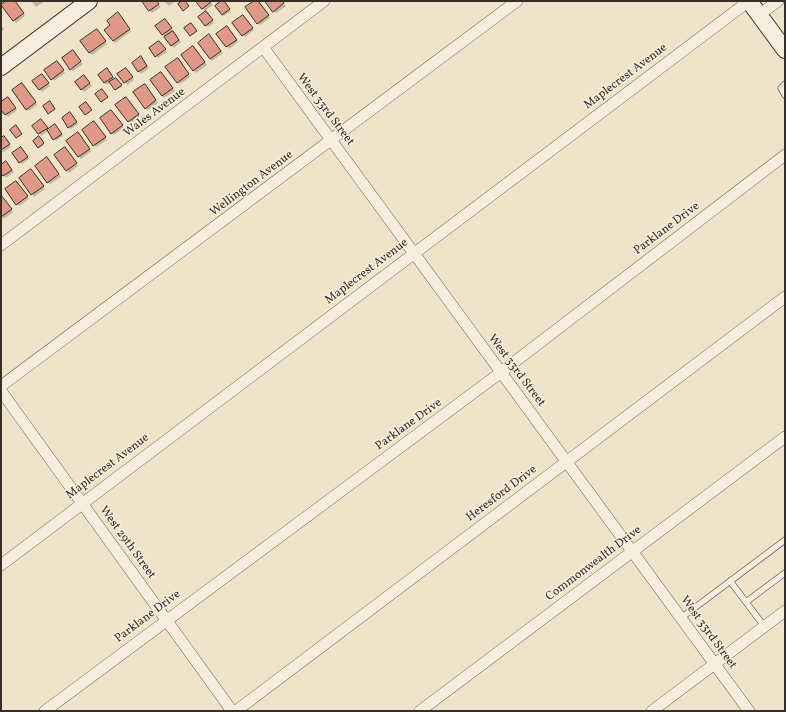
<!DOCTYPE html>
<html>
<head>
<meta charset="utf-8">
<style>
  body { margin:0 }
  #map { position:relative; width:786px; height:712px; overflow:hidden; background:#efe4ca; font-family:Vollkorn,serif }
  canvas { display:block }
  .frame { position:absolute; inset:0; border:2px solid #392e26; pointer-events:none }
</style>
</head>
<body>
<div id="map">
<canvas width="786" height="712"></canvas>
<div class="frame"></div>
</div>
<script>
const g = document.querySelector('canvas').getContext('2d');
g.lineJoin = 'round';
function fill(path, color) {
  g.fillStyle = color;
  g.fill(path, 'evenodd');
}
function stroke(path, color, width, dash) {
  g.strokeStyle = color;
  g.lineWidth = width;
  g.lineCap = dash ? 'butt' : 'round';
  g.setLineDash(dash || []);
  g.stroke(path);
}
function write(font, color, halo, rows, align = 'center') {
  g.font = font + ' Vollkorn,serif';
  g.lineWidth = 3;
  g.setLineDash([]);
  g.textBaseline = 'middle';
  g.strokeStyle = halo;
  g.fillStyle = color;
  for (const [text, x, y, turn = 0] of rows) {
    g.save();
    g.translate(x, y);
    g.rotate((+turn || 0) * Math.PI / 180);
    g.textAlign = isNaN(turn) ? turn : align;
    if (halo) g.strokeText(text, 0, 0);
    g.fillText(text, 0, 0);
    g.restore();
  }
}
const shadow = new Path2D(`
  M8,1H14L25,16L16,23L3,5Z
  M31,1H45L36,7Z
  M143,1H156L161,7L152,13Z
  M164,1H176L169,6Z
  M197,1H210L213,5L205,11Z
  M222,1L231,11L224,16L222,14Z
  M256,1L259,2L270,18L260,25L258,23Z
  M266,1H282L286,6L276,13Z
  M208,15L214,23L208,27L205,25Z
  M120,16L131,31L115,43L113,41Z
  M243,16L254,30L245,37L243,35Z
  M167,22L181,42L174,48L163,34Z
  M1,25L4,29L1,32Z
  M229,30L238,42L229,49L218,34Z
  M99,33L107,44L92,55L82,42Z
  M211,38L223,53L212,61L210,59Z
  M161,44L167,52L158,58L156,56Z
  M196,49L207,65L196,73L183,55Z
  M75,53L83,64L73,71L71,69Z
  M143,60L149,68L141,74L133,63Z
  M180,62L190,77L180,84L178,82Z
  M59,64L65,73L54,81L52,79Z
  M128,71L134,80L127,85L119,74Z
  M109,72L122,87L116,90L110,82L107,85L99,75Z
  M161,73L175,91L164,98L151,80Z
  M44,77L50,86L42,92L33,81Z
  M86,78L92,86L84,92L76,82Z
  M24,86L37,105L29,111L27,109Z
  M147,87L158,103L148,110L146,108Z
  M129,100L140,116L131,123L128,121Z
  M10,101L17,110L8,117L1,108V103Z
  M113,113L124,128L114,135L112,133Z
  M72,116L78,124L71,129L69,127Z
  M44,122L49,130L57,128L63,136L56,141L48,131L41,136L33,126Z
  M96,125L107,140L96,147L84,131Z
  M80,136L91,151L81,159L68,141Z
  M39,138L44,145L39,148L34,142Z
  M1,139H6L11,147L3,152L1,150Z
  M67,150L78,166L69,173L55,155Z
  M23,151L29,159L22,164L20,162Z
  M49,161L61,177L50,184L48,182Z
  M8,165L14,172L6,178L1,171V166Z
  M33,173L45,189L34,197L21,178Z
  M18,184L29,199L19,206L17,204Z
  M1,196L13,212L4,219L1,216Z`);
const building = new Path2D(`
  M6,1H15L24,13L13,21L1,5Z
  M142,1H157L159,4L149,11Z
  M182,1H185L189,6L183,11L178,4Z
  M196,1H210L211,2L202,9Z
  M221,1H224L230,9L222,15L215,6Z
  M254,1H258L269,15L257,24L245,7Z
  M265,1H283L284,3L273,12Z
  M206,11L213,20L205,26L198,17Z
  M118,12L130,29L113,41L104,30L110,25L107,21Z
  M243,15L253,28L242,36L232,23Z
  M165,19L172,28L162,35L155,26Z
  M191,23L197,31L190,36L184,28Z
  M227,26L237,40L226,47L216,34Z
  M97,29L106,41L89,53L80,41Z
  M173,31L179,40L171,46L164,37Z
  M209,34L221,51L210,59L198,43Z
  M159,41L166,49L155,57L149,48Z
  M193,46L205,62L193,71L181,55Z
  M73,50L81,61L70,70L62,58Z
  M141,56L147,66L138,72L132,63Z
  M178,58L189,74L177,83L165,67Z
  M57,61L64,70L51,80L44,70Z
  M107,68L113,77L104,83L98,75Z
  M126,68L133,77L124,83L117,74Z
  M161,72L173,88L162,96L150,80Z
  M42,74L49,83L39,90L32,81Z
  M84,75L90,83L81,90L75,82Z
  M116,78L122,85L115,90L109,82Z
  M22,83L36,102L26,110L12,90Z
  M145,84L156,100L145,109L133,92Z
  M102,89L108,97L101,102L95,94Z
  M8,97L16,108L5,115L1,110V102Z
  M126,97L139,114L128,122L115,105Z
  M50,101L55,109L48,114L43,106Z
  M86,102L92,110L85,115L79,107Z
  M111,110L123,125L111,134L100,118Z
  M70,112L77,122L68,128L62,118Z
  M41,119L48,128L38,134L32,126Z
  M94,121L106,137L93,146L82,130Z
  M55,124L62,134L53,140L47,130Z
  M16,125L22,134L16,138L10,130Z
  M78,132L90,149L78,157L66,141Z
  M4,136L10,144L1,150V138Z
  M39,136L44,143L38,148L33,141Z
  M21,147L28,157L19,163L12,153Z
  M65,147L77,163L66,171L54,155Z
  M47,157L59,174L47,183L35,166Z
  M6,161L12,170L3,176L1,173V165Z
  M31,169L44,186L31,195L19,178Z
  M16,181L28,196L16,205L5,189Z
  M1,195L12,209L1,217Z`);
const lane = new Path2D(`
  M785,84L781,88L785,95
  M730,581L764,626
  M746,602L785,573
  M681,618L785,540`);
const street = new Path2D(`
  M759,15L778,1
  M263,47L749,711
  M1,245L324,1
  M1,386L517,1
  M1,391L232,711
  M1,565L749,1
  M45,711L496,376L785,155
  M236,711L785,297
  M420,711L785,437
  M652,711L785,611`);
const secondary = new Path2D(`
  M749,1L785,50
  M1,67L89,1`);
const streetNames = [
  ["Maplecrest Avenue",626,77,-37],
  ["West 33rd Street",325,110,53],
  ["Wales Avenue",155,113,-37],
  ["Wellington Avenue",252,184,-37],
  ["Parklane Drive",667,229,-37],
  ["Maplecrest Avenue",367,272,-37],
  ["West 33rd Street",516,371,53],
  ["Parklane Drive",409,425,-36],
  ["Maplecrest Avenue",108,467,-37],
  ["Heresford Drive",502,494,-37],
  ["West 29th Street",127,543,54],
  ["Commonwealth Drive",594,564,-37],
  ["Parklane Drive",148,617,-37],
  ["West 33rd Street",708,633,54]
];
fill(shadow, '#0003');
fill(building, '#e09987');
stroke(building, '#392e26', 1);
stroke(lane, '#665c4f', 7);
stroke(street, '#665c4f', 12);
stroke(secondary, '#392e26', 18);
stroke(lane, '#f5eddd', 5.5);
stroke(street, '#f5eddd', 11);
stroke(secondary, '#f5eddd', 16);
write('12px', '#392e26', '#f5eddd', streetNames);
</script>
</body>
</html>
